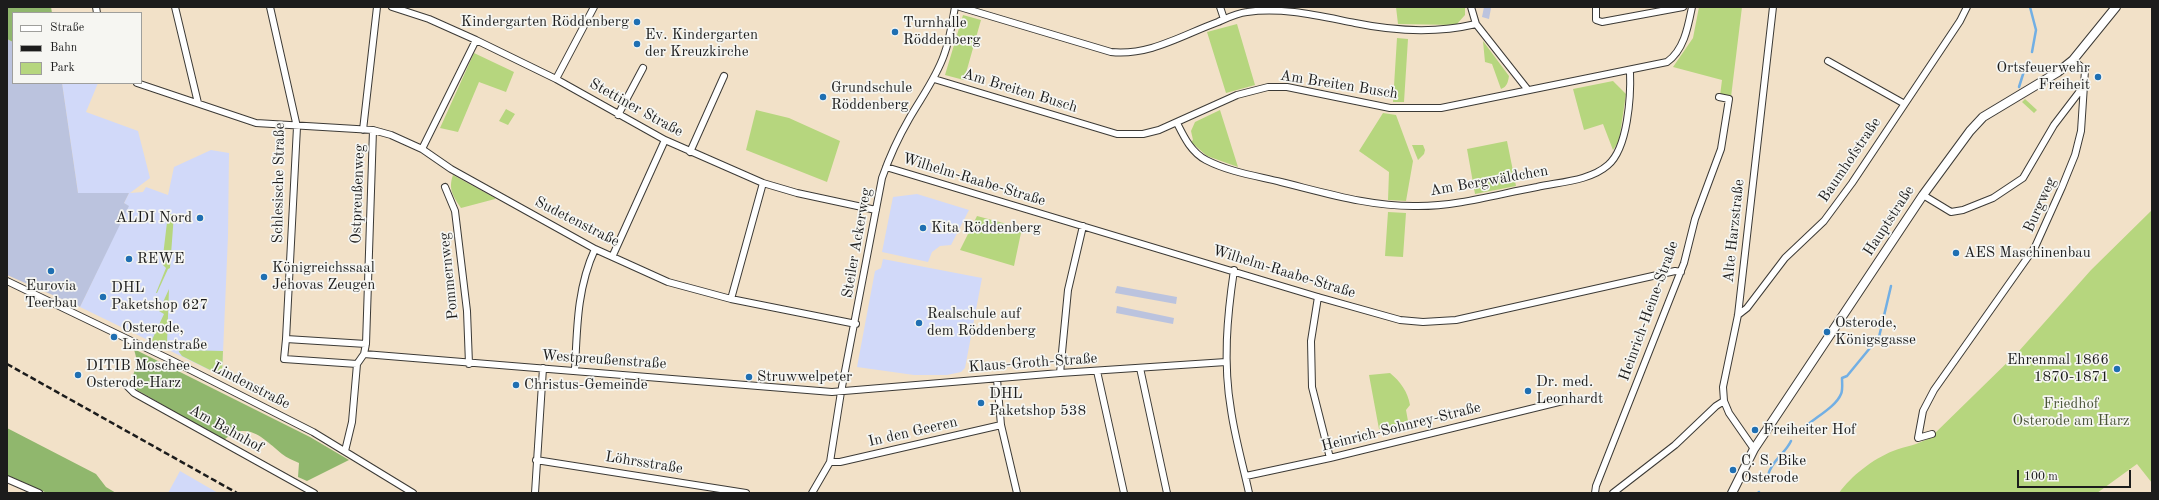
<!DOCTYPE html>
<html>
<head>
<meta charset="utf-8">
<style>
  body { margin:0 }
  #map { position:relative; width:2159px; height:500px; overflow:hidden; background:#f2e1c8; font-family:"Old Standard TT",serif }
  canvas { display:block }
  .frame { position:absolute; inset:0; border:8px solid #1c1c1c; pointer-events:none }
  .legend { position:absolute; left:12px; top:12px; width:130px; height:72px; box-sizing:border-box; background:#f6f6f2; border:1px solid #9f9f9c; margin:0; padding:5px 7px; list-style:none; font-size:12px; color:#1c1c1c }
  .legend li { display:flex; align-items:center; gap:8px; height:20px }
  .legend b { width:20px; border:1px solid #9f9f9c }
  .scale { position:absolute; left:2017px; top:470px; width:114px; height:18px; box-sizing:border-box; border:2px solid #1c1c1c; border-top:0; padding-left:5px; font-size:12px; line-height:14px; white-space:nowrap; color:#1c1c1c; -webkit-text-stroke:3px #f6f6f2; paint-order:stroke }
</style>
</head>
<body>
<div id="map">
<canvas width="2159" height="500"></canvas>
<div class="frame"></div>
<ul class="legend">
<li><b style="height:5px;background:#fff"></b>Straße</li>
<li><b style="height:5px;background:#1c1c1c"></b>Bahn</li>
<li><b style="height:11px;background:#b6d67e"></b>Park</li>
</ul>
<div class="scale">100 m</div>
</div>
<script>
const g = document.querySelector('canvas').getContext('2d');
g.lineJoin = 'round';
function fill(path, color) {
  g.fillStyle = color;
  g.fill(path, 'evenodd');
}
function stroke(path, color, width, dash) {
  g.strokeStyle = color;
  g.lineWidth = width;
  g.lineCap = dash ? 'butt' : 'round';
  g.setLineDash(dash || []);
  g.stroke(path);
}
function write(font, color, halo, rows, align = 'center') {
  g.font = font + ' "Old Standard TT",serif';
  g.lineWidth = 3.5;
  g.setLineDash([]);
  g.textBaseline = 'middle';
  g.strokeStyle = halo;
  g.fillStyle = color;
  for (const [text, x, y, turn = 0] of rows) {
    g.save();
    g.translate(x, y);
    g.rotate((+turn || 0) * Math.PI / 180);
    g.textAlign = isNaN(turn) ? turn : align;
    if (halo) g.strokeText(text, 0, 0);
    g.fillText(text, 0, 0);
    g.restore();
  }
}
const built = new Path2D(`
  M62,83H98L86,112L138,131L150,178L130,193L143,192L146,187L168,195L174,167L211,150L229,153L228,236L222,376L80,307L128,206L124,203L129,193H78Z
  M917,194L969,210L951,245L940,246L932,252L928,262L882,252L893,197Z
  M883,259L982,278L965,368L961,372L947,375H914L857,367L875,271L881,268Z
  M180,471L218,493H168Z`);
const industrial = new Path2D(`
  M1484,7L1491,8L1489,19L1482,17Z
  M7,39L13,42V83H62L78,193H129L124,203L129,206L80,307L7,275Z
  M1117,286L1177,297L1176,304L1115,293Z
  M1117,306L1174,318L1173,324L1116,313Z`);
const green = new Path2D(`
  M1396,7H1465V15L1456,25L1398,24Z
  M1699,7H1742L1731,97L1720,96L1722,80L1673,67L1693,38Z
  M963,15L981,20L964,80L945,75Z
  M1237,24L1255,85L1226,93L1207,32Z
  M1397,38L1408,39L1404,102H1393Z
  M1483,41L1509,76C1508,82 1507,87 1501,89L1492,64L1485,62Z
  M474,53L514,72L506,92L479,82L458,132L440,128Z
  M1613,81L1626,94L1619,141L1613,150L1603,124L1584,130L1573,89Z
  M2025,99L2037,110L2034,113L2022,102Z
  M506,109L515,114L508,125L499,121Z
  M756,110L789,118L840,141L827,182L746,150Z
  M1220,110L1238,167L1207,156L1191,142L1193,140L1191,131L1195,122Z
  M1383,113L1396,115L1413,161L1406,201L1388,200L1389,172L1359,151Z
  M1507,141L1516,186L1475,194L1467,149Z
  M1412,145H1423L1425,150L1424,154L1418,160Z
  M453,175L495,198V199L461,208C453,196 448,189 453,175Z
  M2152,210V483L2137,464L2097,493H1839C1851,476 1873,459 1893,451C1906,446 1918,445 1931,437L2019,351L2091,270Z
  M1388,212L1406,213L1403,257L1385,256Z
  M168,214H174L170,268L168,269L157,293H156L166,268L162,264Z
  M977,216L1022,228L1014,266L960,250Z
  M169,289L167,343V348L151,342L164,314L159,311Z
  M180,344L181,350L223,351L222,376L182,356L179,352L178,345Z
  M1390,373C1400,381 1408,392 1410,405L1406,410L1408,421L1379,429L1369,375Z`);
const forest = new Path2D(`
  M7,7H51L52,13H13V42L7,39Z
  M134,349L310,437L349,460L307,481L298,477L299,463C293,460 287,458 282,454C264,439 247,419 224,440L137,390C129,378 133,378 136,366C138,361 135,354 134,349Z
  M7,428L96,474L106,487L116,493H47L7,475Z`);
const stream = new Path2D(`
  M2030,7L2036,30L2032,52
  M2019,87L2025,68
  M1799,433C1809,420 1835,409 1841,394C1843,390 1842,382 1842,378L1847,376L1879,337L1891,286
  M1768,475C1772,460 1785,454 1791,441
  M1758,493L1759,492`);
const minor = new Path2D(`
  M96,7L97,13
  M175,7L198,103
  M270,7L297,127L286,339
  M392,7L429,19L476,40L556,79L665,140L763,183L797,193L876,210
  M960,7L1111,52C1150,56 1182,35 1218,22C1227,18 1237,13 1247,12C1284,7 1319,16 1355,23C1394,31 1438,33 1476,24
  M1220,7L1224,19
  M1471,7L1476,24L1528,90
  M1596,7V20L1602,22L1683,7
  M1828,61L1903,103
  M556,79L594,7
  M934,79L1117,134H1143L1159,130L1237,95L1268,87H1287L1390,108H1441L1667,62C1684,50 1688,27 1692,7
  M137,83L256,123L373,130L391,135L422,149L451,169L595,249L668,282L731,299L856,324
  M618,115L643,68
  M1177,123C1184,137 1191,152 1206,160C1229,172 1257,176 1281,182C1326,193 1371,207 1418,206C1458,206 1498,194 1537,187C1559,182 1590,181 1608,165C1628,148 1631,96 1630,71
  M363,130L377,7
  M422,149L476,40
  M690,152L724,76
  M886,167L1318,297L1400,320L1423,322L1456,320L1675,271L1681,272
  M445,187L455,211L467,311L469,364
  M1923,195L1951,212L1963,210L1993,198L2023,178L2054,125L2083,87
  M613,255L665,140
  M1234,270C1227,317 1223,363 1231,410C1235,438 1243,465 1249,493
  M7,281L169,359L313,432L413,493
  M1318,297L1311,341L1312,387L1330,458
  M731,299L763,183
  M1738,315L1747,308L1785,258L1824,221L1852,183L1960,21L1967,7
  M364,354L832,392L1060,373L1226,362
  M357,364L284,359L286,339L366,344
  M1140,368L1167,493
  M575,370C577,328 577,288 595,249
  M1097,371L1124,493
  M1060,373L1068,290L1083,226
  M997,379L1001,425L1017,493
  M127,386L134,393L314,493
  M1932,434L1918,438L1923,411L1934,390L2035,247L2062,187L2075,155L2081,131L2085,70L2073,60
  M1754,449L1729,413L1724,401L1723,387L1738,315L1773,7
  M345,451L352,422L357,364L364,354L366,344L373,130
  M536,460L746,493
  M830,462H840L1001,425
  M1246,476L1330,458L1563,401
  M7,479L39,493
  M535,493L543,368
  M812,493L830,462L841,392L882,178C889,158 898,138 909,119C921,98 936,78 944,55C950,39 952,23 955,7
  M1595,493L1596,486L1684,263L1695,219L1721,149L1729,99L1719,97
  M1613,493L1675,445L1716,406L1724,401`);
const tertiary = new Path2D(`
  M1732,493L1754,449L1923,195L1970,131L1983,117L2058,72L2073,60L2116,7`);
const rail = new Path2D(`
  M7,364L237,493`);
const markers = [
  [637,22,4,"#1f6fb2"],
  [895,32,4,"#1f6fb2"],
  [637,44,4,"#1f6fb2"],
  [2098,77,4,"#1f6fb2"],
  [823,97,4,"#1f6fb2"],
  [200,218,4,"#1f6fb2"],
  [923,228,4,"#1f6fb2"],
  [1956,253,4,"#1f6fb2"],
  [129,259,4,"#1f6fb2"],
  [51,271,4,"#1f6fb2"],
  [264,277,4,"#1f6fb2"],
  [103,297,4,"#1f6fb2"],
  [919,323,4,"#1f6fb2"],
  [1827,332,4,"#1f6fb2"],
  [114,337,4,"#1f6fb2"],
  [2117,369,4,"#1f6fb2"],
  [78,375,4,"#1f6fb2"],
  [749,377,4,"#1f6fb2"],
  [516,385,4,"#1f6fb2"],
  [1528,391,4,"#1f6fb2"],
  [981,403,4,"#1f6fb2"],
  [1755,430,4,"#1f6fb2"],
  [1733,470,4,"#1f6fb2"]
];
const poiNames = [
  ["Kindergarten Röddenberg",629,22,"right"],
  ["Turnhalle",903,23],
  ["Röddenberg",903,40],
  ["Ev. Kindergarten",645,35],
  ["der Kreuzkirche",645,52],
  ["Ortsfeuerwehr",2090,68,"right"],
  ["Freiheit",2090,85,"right"],
  ["Grundschule",831,88],
  ["Röddenberg",831,105],
  ["ALDI Nord",192,218,"right"],
  ["Kita Röddenberg",931,228],
  ["AES Maschinenbau",1964,253],
  ["REWE",137,259],
  ["Königreichssaal",272,268],
  ["Jehovas Zeugen",272,285],
  ["Eurovia",51,286,"center"],
  ["Teerbau",51,303,"center"],
  ["DHL",111,288],
  ["Paketshop 627",111,305],
  ["Realschule auf",927,314],
  ["dem Röddenberg",927,331],
  ["Osterode,",1835,323],
  ["Königsgasse",1835,340],
  ["Osterode,",122,328],
  ["Lindenstraße",122,345],
  ["Ehrenmal 1866",2109,360,"right"],
  ["1870-1871",2109,377,"right"],
  ["DITIB Moschee",86,366],
  ["Osterode-Harz",86,383],
  ["Struwwelpeter",757,377],
  ["Dr. med.",1536,382],
  ["Leonhardt",1536,399],
  ["Christus-Gemeinde",524,385],
  ["DHL",989,394],
  ["Paketshop 538",989,411],
  ["Freiheiter Hof",1763,430],
  ["C. S. Bike",1741,461],
  ["Osterode",1741,478]
];
const streetNames = [
  ["Am Breiten Busch",1339,85,9],
  ["Am Breiten Busch",1020,91,17],
  ["Stettiner Straße",636,108,29],
  ["Baumhofstraße",1850,160,-56],
  ["Wilhelm-Raabe-Straße",974,180,17],
  ["Am Bergwäldchen",1489,181,-10],
  ["Schlesische Straße",279,183,-89],
  ["Ostpreußenweg",358,194,-88],
  ["Burgweg",2040,205,-66],
  ["Hauptstraße",1889,221,-57],
  ["Sudetenstraße",577,222,27],
  ["Alte Harzstraße",1734,231,-84],
  ["Steiler Ackerweg",857,243,-80],
  ["Wilhelm-Raabe-Straße",1284,272,17],
  ["Pommernweg",449,276,-96],
  ["Heinrich-Heine-Straße",1649,311,-70],
  ["Westpreußenstraße",604,360,4],
  ["Klaus-Groth-Straße",1033,363,-4],
  ["Lindenstraße",251,386,27],
  ["Heinrich-Sohnrey-Straße",1401,427,-14],
  ["Am Bahnhof",226,429,29],
  ["In den Geeren",913,432,-13],
  ["Löhrsstraße",644,463,9]
];
const parkNames = [
  ["Friedhof",2071,404],
  ["Osterode am Harz",2071,421]
];
fill(built, '#d1d9f9');
fill(industrial, '#bbc3de');
fill(green, '#b6d67e');
fill(forest, '#90b76d');
stroke(stream, '#72afe4', 2.5);
stroke(minor, '#3c3a36', 8);
stroke(tertiary, '#3c3a36', 10);
stroke(minor, '#fff', 6);
stroke(tertiary, '#fff', 8);
stroke(rail, '#1c1c1c', 2.5, [6, 3]);
for (const [x, y, r, color] of markers) {
  const dot = new Path2D();
  dot.arc(x, y, r, 0, 2 * Math.PI);
  g.fillStyle = color;
  g.fill(dot);
  stroke(dot, '#f6f6f2', 1.5);
}
write('15px', '#1c1c1c', '#f6f6f2', poiNames, 'left');
write('15px', '#1c1c1c', '#f6f6f2', streetNames);
write('15px', '#4a5439', '#f6f6f2', parkNames);
</script>
</body>
</html>
